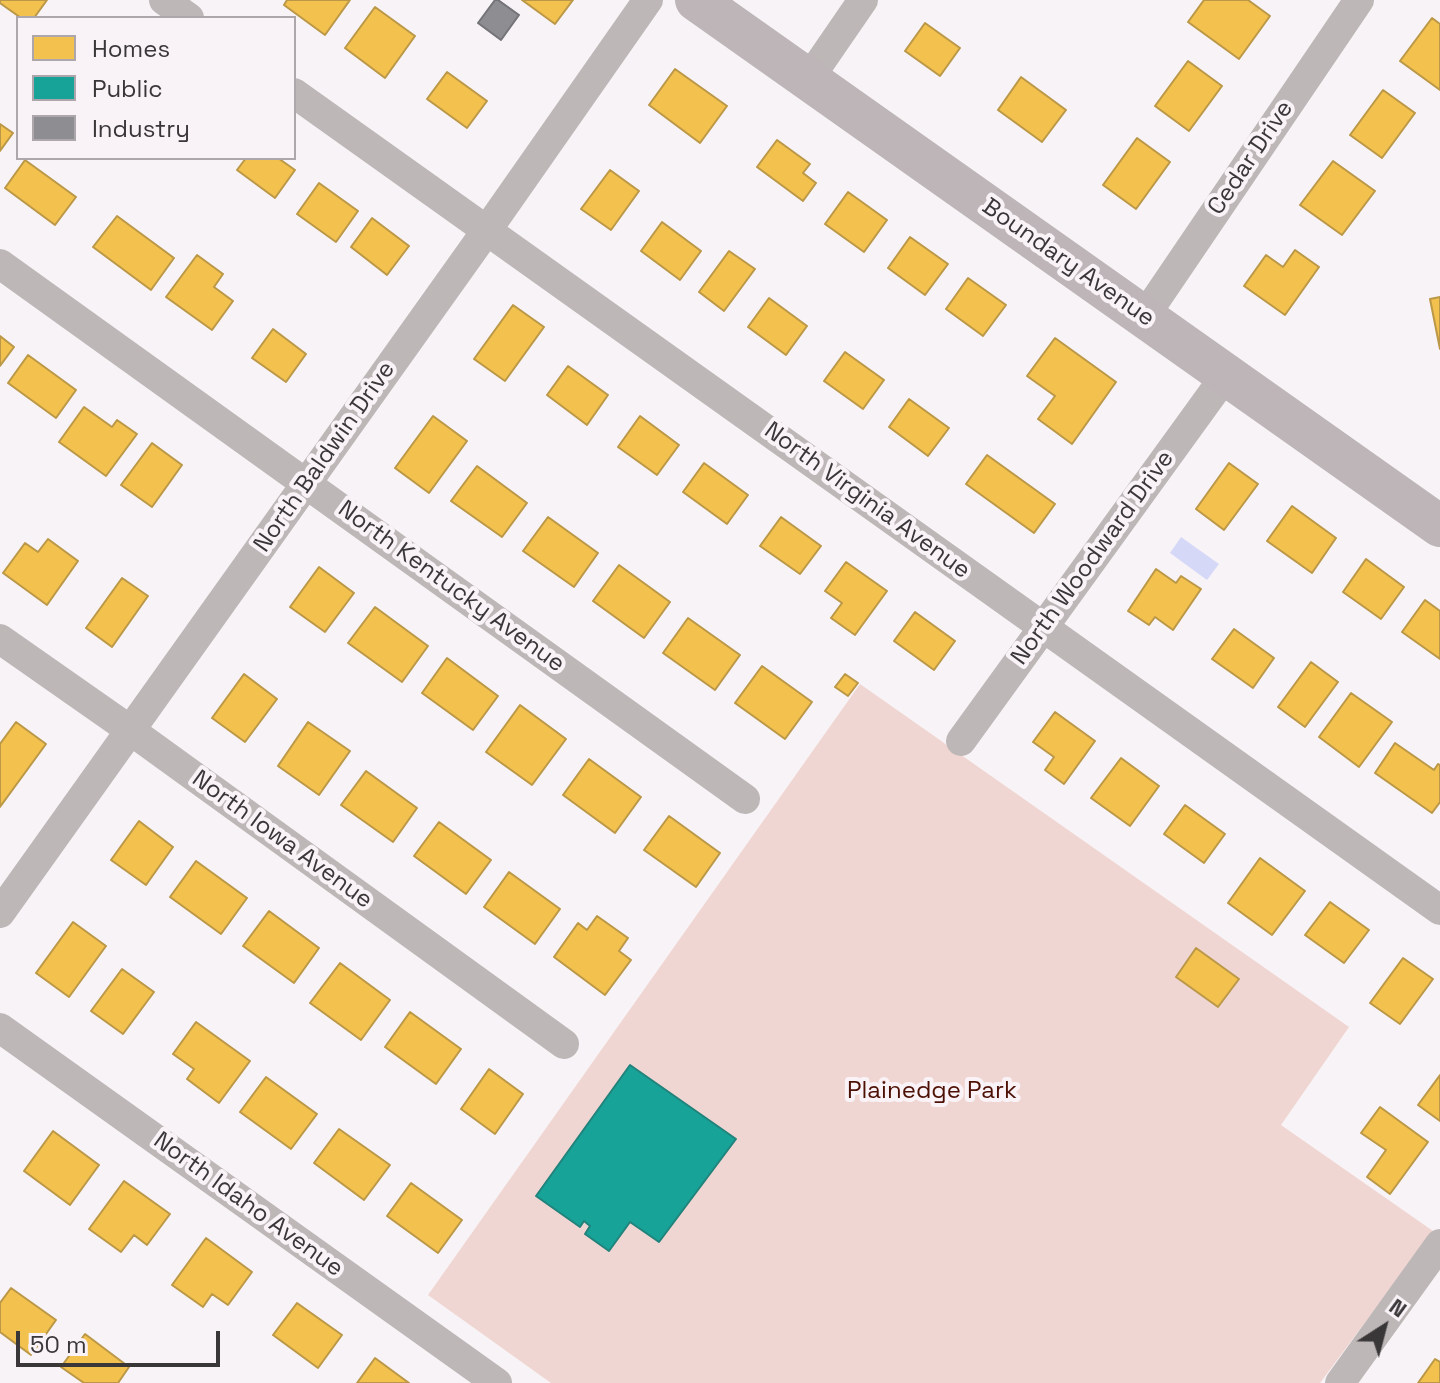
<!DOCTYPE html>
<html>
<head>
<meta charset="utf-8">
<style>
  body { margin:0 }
  #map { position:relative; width:1440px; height:1383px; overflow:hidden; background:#f8f3f6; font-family:"Space Grotesk",sans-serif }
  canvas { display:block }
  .legend { position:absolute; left:16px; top:16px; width:280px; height:144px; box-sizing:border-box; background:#f9f2f7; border:2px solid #ada7ab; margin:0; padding:10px 14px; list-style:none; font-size:24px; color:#3a3739 }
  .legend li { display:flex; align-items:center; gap:16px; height:40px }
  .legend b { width:40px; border:2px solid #ada7ab }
  .north { position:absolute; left:1344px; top:1287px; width:80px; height:80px; -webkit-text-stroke:6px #f9f2f7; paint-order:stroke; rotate:36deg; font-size:22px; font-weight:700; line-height:32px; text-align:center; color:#3a3739 }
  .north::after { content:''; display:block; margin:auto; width:28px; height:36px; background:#3a3739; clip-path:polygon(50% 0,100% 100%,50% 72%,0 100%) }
  .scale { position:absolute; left:16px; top:1331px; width:204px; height:36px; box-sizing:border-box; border:4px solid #3a3739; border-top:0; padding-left:10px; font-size:24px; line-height:28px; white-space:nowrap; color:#3a3739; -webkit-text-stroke:6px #f9f2f7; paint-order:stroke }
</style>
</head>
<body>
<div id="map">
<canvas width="1440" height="1383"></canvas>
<ul class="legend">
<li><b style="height:22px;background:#f2c14e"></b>Homes</li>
<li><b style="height:22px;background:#17a398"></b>Public</li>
<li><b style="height:22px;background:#8d8d92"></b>Industry</li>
</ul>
<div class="north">N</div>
<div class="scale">50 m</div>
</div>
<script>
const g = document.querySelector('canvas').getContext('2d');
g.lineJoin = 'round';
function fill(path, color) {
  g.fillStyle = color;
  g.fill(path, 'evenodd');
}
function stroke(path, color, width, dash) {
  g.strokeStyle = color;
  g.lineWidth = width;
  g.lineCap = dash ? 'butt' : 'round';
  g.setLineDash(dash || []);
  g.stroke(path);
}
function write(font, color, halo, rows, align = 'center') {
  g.font = font + ' "Space Grotesk",sans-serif';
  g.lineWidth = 8;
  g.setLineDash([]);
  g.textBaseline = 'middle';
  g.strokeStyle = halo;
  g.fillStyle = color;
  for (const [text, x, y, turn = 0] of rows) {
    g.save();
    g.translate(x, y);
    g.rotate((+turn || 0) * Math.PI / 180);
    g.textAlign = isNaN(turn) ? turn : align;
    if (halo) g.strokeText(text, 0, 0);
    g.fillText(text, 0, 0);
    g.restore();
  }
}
const green = new Path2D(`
  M860,684L1349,1027L1281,1125L1433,1231L1320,1383H551L428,1295Z`);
const water = new Path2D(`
  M1181,537L1219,564L1207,580L1170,553Z`);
const homes = new Path2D(`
  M0,0H47L34,18H21L0,3Z
  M287,0H350L325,35L284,5Z
  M522,0H573L555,24Z
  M1204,0H1248L1270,16L1239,59L1188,22Z
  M375,7L415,36L385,78L345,48Z
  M1432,18L1440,24V90L1400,61Z
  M925,23L960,48L940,76L905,51Z
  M1188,61L1222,86L1189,131L1155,106Z
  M675,69L727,106L700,143L649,105Z
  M447,72L487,101L467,128L427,99Z
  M1021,77L1066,110L1042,142L998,110Z
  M1383,90L1415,113L1382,158L1350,135Z
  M0,124L13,133L0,151Z
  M1137,138L1170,162L1136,209L1103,185Z
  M777,140L810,164L803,173L816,183L803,201L757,167Z
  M246,158H278L295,170L275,198L237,170Z
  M25,160L76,197L55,225L5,188Z
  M1333,161L1375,191L1342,235L1300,205Z
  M610,170L639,191L611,230L581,209Z
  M319,183L358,211L336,242L297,214Z
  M848,192L887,220L864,252L825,224Z
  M117,216L174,258L151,290L93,247Z
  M372,218L409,246L387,275L351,247Z
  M662,222L701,251L680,280L641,251Z
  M910,237L948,264L925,295L888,268Z
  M1295,250L1319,267L1285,315L1244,286L1266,255L1283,267Z
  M729,251L755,269L724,311L699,292Z
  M197,255L223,274L214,287L233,301L212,330L166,297Z
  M968,278L1006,305L983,336L946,309Z
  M1440,297V349L1430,299Z
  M769,298L807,326L786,355L748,327Z
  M513,305L544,327L505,381L474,359Z
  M273,329L306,354L286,382L252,358Z
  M0,336L14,347L0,366Z
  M1055,338L1116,382L1072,444L1038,419L1055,396L1027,376Z
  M845,352L884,380L863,409L824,381Z
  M28,355L76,390L56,418L8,383Z
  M568,366L608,395L587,425L547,395Z
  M909,399L949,428L928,456L889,427Z
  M84,407L112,427L117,420L137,434L106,476L59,442Z
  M433,416L467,441L429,493L395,468Z
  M640,416L679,445L657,475L618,447Z
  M152,443L182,465L152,507L121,485Z
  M987,455L1055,504L1034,533L966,484Z
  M704,463L748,495L727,524L683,492Z
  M1229,463L1258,484L1224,530L1196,509Z
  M477,466L527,503L502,537L451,501Z
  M1292,506L1336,538L1312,573L1267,541Z
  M548,517L598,553L574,587L523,551Z
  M781,517L821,546L800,574L760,546Z
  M48,539L78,561L47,605L3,573L25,543L38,552Z
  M1366,559L1404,587L1381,619L1343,592Z
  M846,562L887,591L855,635L831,618L842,603L825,591Z
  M619,565L670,602L644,638L593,601Z
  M319,567L354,593L325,632L290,607Z
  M1156,569L1176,583L1181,576L1201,589L1173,630L1155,617L1149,625L1128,611Z
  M122,578L148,596L112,647L86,628Z
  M1425,600L1440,611V659L1402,632Z
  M375,607L428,646L402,682L348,643Z
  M915,612L955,641L934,670L894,641Z
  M688,618L740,655L715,690L663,653Z
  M1234,629L1274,658L1253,688L1212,659Z
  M447,658L498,696L473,730L422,693Z
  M1311,662L1338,682L1305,727L1278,707Z
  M762,666L812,702L785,739L735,703Z
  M244,674L277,699L245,742L212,718Z
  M845,674L858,683L848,696L835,687Z
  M1351,693L1392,722L1359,767L1319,737Z
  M520,705L566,739L532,785L486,752Z
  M1055,712L1095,741L1064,784L1045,770L1054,757L1033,742Z
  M16,722L46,744L0,807V744Z
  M308,722L350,751L319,795L278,766Z
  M1395,743L1434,770L1438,764L1440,765V802L1432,813L1375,773Z
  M1121,758L1159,786L1130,826L1091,798Z
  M589,759L641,797L615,833L563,795Z
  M366,771L417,808L393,842L341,805Z
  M1185,805L1225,834L1204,863L1164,834Z
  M669,816L720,853L696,887L644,850Z
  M139,821L173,847L146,885L111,860Z
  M439,822L491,860L466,894L414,856Z
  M1260,858L1305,891L1272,935L1228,903Z
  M196,861L247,898L221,934L170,897Z
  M509,872L560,909L535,944L484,907Z
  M1330,902L1369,930L1344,963L1305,935Z
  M269,911L319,948L294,983L243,946Z
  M597,916L628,938L619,951L631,960L605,995L554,957L578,923L587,930Z
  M73,922L106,946L69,997L36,973Z
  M1196,948L1239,979L1218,1007L1176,977Z
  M1403,958L1433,979L1400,1024L1370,1003Z
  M340,963L390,1000L361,1040L310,1003Z
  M122,969L154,992L123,1034L91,1011Z
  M410,1012L461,1049L436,1084L385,1047Z
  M196,1022L250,1061L219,1103L187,1079L194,1069L173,1054Z
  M489,1069L523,1094L495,1134L461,1109Z
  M1440,1075V1121L1418,1105Z
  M266,1077L317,1114L291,1149L240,1112Z
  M1380,1107L1428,1142L1390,1194L1367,1177L1386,1150L1361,1133Z
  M339,1129L390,1165L364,1200L314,1163Z
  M53,1131L99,1165L70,1205L24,1171Z
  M124,1181L170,1214L147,1245L134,1235L121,1252L89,1229Z
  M411,1183L462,1220L438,1253L387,1216Z
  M206,1238L252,1272L228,1305L212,1294L203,1307L172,1285Z
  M11,1288L56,1320L31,1355L0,1332V1303Z
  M297,1303L342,1335L318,1368L273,1335Z
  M85,1334L129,1367L118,1383H84L61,1367Z
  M375,1358L409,1383H357Z
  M1435,1359L1440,1362V1383H1418Z`);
const public = new Path2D(`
  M630,1065L736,1139L659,1242L630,1222L609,1251L585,1234L590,1226L584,1221L580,1227L536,1196Z`);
const industry = new Path2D(`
  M495,0H498L519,15L501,40L478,23Z`);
const minor = new Path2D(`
  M164,0L189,18
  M808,80L863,0
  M294,93L1440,910
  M0,264L745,799
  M1144,317L1359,0
  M0,639L130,730L564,1044
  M961,741L1226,375
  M0,913L487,230L648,0
  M0,1028L497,1383
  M1340,1383L1440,1244`);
const secondary = new Path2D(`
  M696,0L1440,526`);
const streetNames = [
  ["Cedar Drive",1251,158,-56],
  ["Boundary Avenue",1068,263,35],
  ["North Baldwin Drive",325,457,-55],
  ["North Virginia Avenue",867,501,36],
  ["North Woodward Drive",1093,558,-54],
  ["North Kentucky Avenue",451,587,36],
  ["North Iowa Avenue",282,840,36],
  ["North Idaho Avenue",248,1205,36]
];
const parkNames = [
  ["Plainedge Park",932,1091]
];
fill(green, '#f0d6d2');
fill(water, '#d6d8f8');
fill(homes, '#f2c14e');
stroke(homes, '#bb9848', 2);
fill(public, '#17a398');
stroke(public, '#22837c', 2);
fill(industry, '#8d8d92');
stroke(industry, '#747377', 2);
stroke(minor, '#beb7b8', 30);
stroke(secondary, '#bdb5b7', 42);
write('24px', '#3a3739', '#f9f2f7', streetNames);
write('24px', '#4d1005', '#f9f2f7', parkNames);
</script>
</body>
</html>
